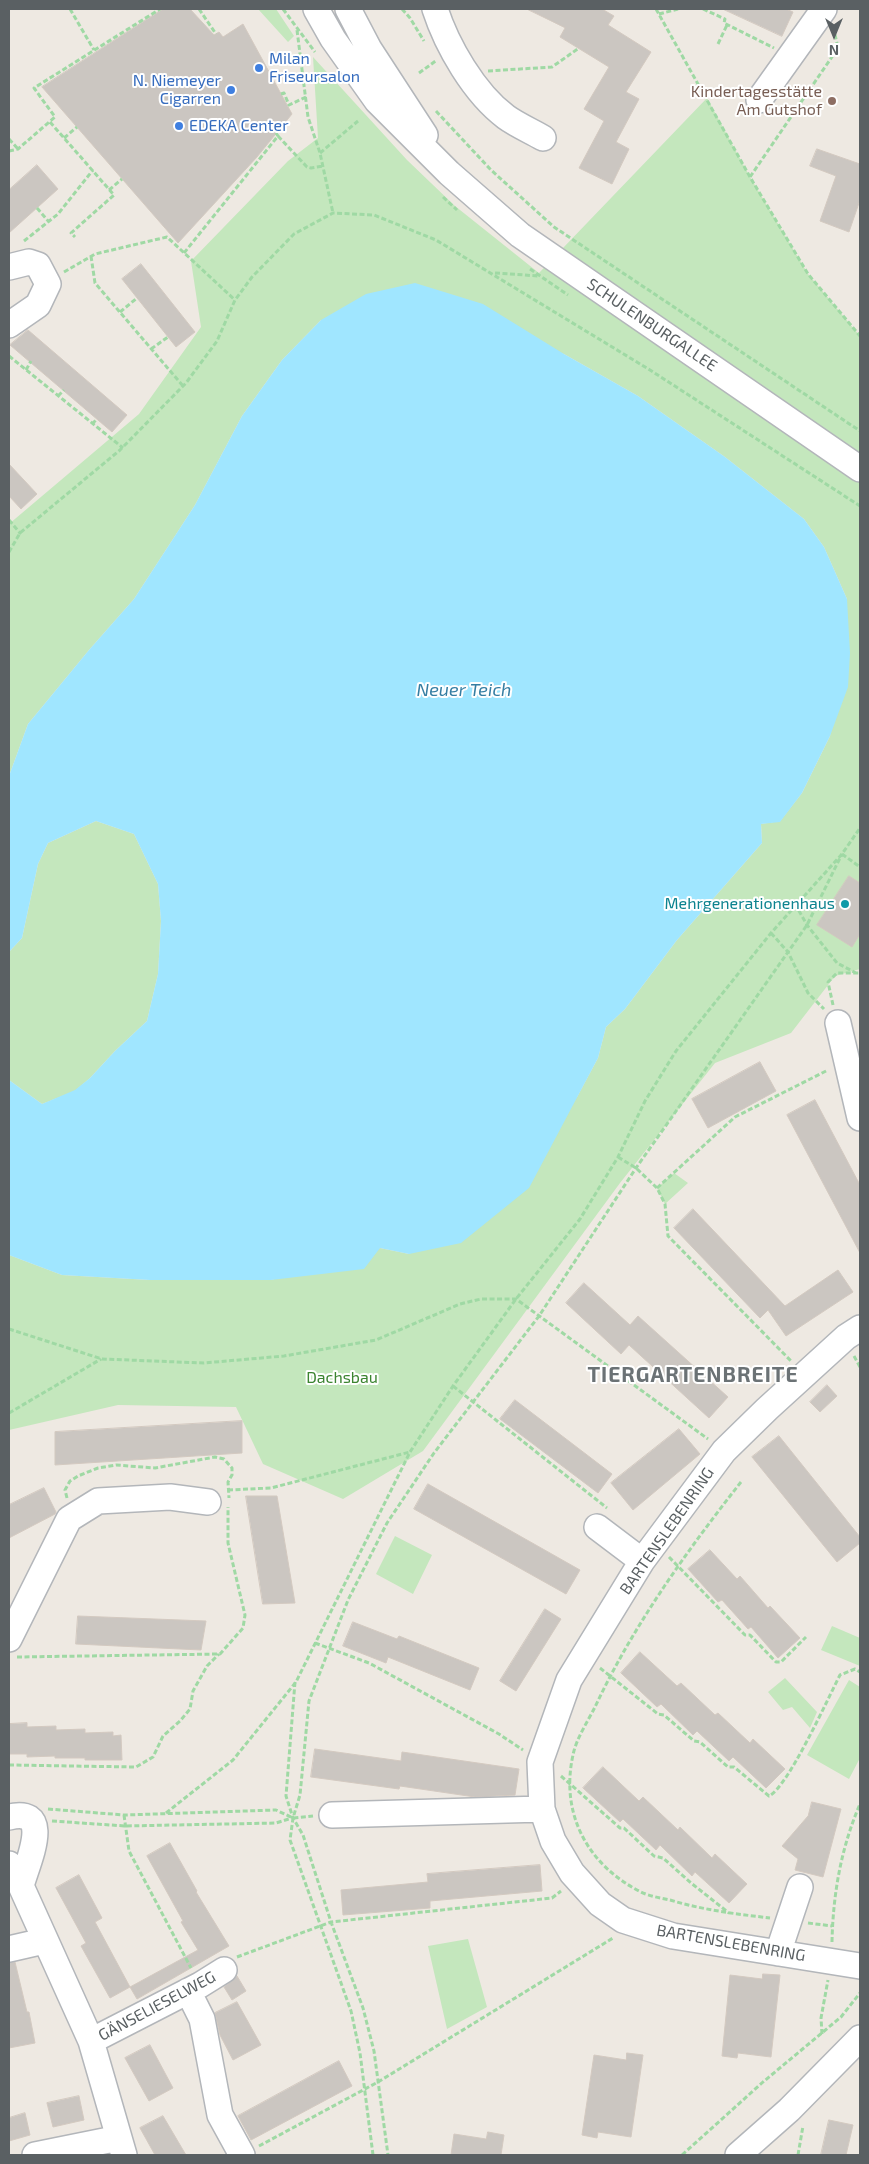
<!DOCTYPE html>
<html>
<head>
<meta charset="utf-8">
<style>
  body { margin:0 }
  #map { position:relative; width:869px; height:2164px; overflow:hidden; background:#eee9e2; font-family:"Exo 2",sans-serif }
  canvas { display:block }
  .frame { position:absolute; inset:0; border:10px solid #5a6063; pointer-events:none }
  .north { position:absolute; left:809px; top:10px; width:50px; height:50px; -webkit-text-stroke:4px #fff; paint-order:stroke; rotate:180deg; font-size:14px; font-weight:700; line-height:20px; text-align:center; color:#5a6063 }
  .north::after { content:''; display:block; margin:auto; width:18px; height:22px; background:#5a6063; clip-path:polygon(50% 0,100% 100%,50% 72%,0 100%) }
</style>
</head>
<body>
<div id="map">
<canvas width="869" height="2164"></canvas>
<div class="frame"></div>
<div class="north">N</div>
</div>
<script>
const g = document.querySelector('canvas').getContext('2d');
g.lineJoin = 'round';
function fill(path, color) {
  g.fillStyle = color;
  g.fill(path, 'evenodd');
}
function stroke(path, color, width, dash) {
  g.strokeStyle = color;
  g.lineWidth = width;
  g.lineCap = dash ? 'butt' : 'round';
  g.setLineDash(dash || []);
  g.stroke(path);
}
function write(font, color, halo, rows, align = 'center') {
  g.font = font + ' "Exo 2",sans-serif';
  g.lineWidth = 4;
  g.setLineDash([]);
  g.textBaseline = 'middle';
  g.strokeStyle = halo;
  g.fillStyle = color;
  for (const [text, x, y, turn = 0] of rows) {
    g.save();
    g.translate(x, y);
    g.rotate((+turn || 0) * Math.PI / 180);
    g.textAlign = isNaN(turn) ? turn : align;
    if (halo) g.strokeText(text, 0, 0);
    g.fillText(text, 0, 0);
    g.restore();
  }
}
const green = new Path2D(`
  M258,9H276L294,36L288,42Z
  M313,57L407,160L455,206L539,273L707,98L750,177L808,274L860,336V969L835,976L791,1033L715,1063L620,1183L423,1451L343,1499L263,1464L236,1407L118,1405L9,1430V1255L62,1275L150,1280H271L380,1248L409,1254L577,1097L598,1058L606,1027L625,1009L677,940L762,843L761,824L780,821L802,793L830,736L847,599L824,547L804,519L725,457L638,396L564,354L321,320L282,360L242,416L195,505L134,599L89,650L28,724L9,776V524L139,414L201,327L191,261L288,161L318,138Z
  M96,821L134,834L158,884L161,921L158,974L147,1021L115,1051L90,1078L75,1091L42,1104L9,1080V952L22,938L38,864L48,843Z
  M674,1173L688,1183L665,1204L657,1188Z
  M395,1536L432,1555L413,1594L376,1574Z
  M832,1626L860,1638V1666L821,1650Z
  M785,1678L817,1712L810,1728L792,1707L783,1710L768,1692Z
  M849,1680L860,1687V1758L849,1779L807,1755Z
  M468,1939L487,2007L447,2029L428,1946Z`);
const water = new Path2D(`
  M415,283L483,304L564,354L638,396L725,457L804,519L824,547L847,599L850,653L848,687L830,736L802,793L780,822L761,824L762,843L677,940L625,1009L606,1027L598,1058L529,1188L461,1243L409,1254L380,1248L364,1269L271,1280H150L62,1275L9,1255V1080L42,1104L75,1090L90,1078L115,1051L147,1021L158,974L161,921L158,884L134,834L96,821L48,843L38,864L22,938L9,952V776L28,724L89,650L134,599L195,505L242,416L282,360L321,320L366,294Z`);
const building = new Path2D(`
  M163,9H190L214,35L219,32L223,37L243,24L292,114L257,157L178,243L42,87Z
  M527,9H602L614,16L608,25L651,52L626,92L639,99L616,142L629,149L612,184L579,168L604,121L584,109L609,67L560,37L565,28Z
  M723,9H786L793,12L782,36Z
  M817,149L860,164V200L849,232L820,221L836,176L810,166Z
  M37,165L58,189L9,233V190Z
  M141,264L195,332L176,347L122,279Z
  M28,330L127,415L112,432L10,345Z
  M9,464L37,494L21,509L9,496Z
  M849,876L860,883V934L852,947L817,925Z
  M760,1062L776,1091L708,1128L692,1099Z
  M815,1100L860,1185V1253L787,1115Z
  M693,1209L785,1306L838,1270L853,1292L786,1336L768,1310L760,1318L674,1228Z
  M584,1283L630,1325L638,1316L728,1397L709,1418L629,1345L621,1354L566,1303Z
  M827,1385L837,1396L820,1412L810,1402Z
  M515,1400L612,1474L598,1493L500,1419Z
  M242,1421V1453L55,1465V1432Z
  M679,1429L700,1454L633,1510L611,1483Z
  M779,1436L860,1537V1543L837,1562L752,1457Z
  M428,1484L580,1570L566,1594L414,1509Z
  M44,1488L56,1512L55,1514L9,1538V1505Z
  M246,1496H277L295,1603L263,1604Z
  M710,1550L737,1579L740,1576L768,1608L770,1606L800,1638L778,1658L751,1627L748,1629L722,1600L718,1602L688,1569Z
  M545,1609L561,1619L516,1691L500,1681Z
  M78,1616L206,1621L201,1650L76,1644Z
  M353,1622L397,1639L399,1636L479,1668L470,1690L388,1657L386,1663L343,1646Z
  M640,1652L677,1686L681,1683L715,1715L718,1713L750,1743L753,1739L785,1769L766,1788L733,1757L729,1761L697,1731L693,1735L661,1704L657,1707L621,1673Z
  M27,1723V1727L56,1726V1730L85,1729V1733L113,1732V1736L121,1735L122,1760H85V1758H55V1756L27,1757V1754H9V1724Z
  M315,1749L401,1761L402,1752L519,1769L515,1795L475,1797L400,1786L399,1789L311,1777Z
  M603,1767L639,1801L643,1797L678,1830L680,1827L712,1858L715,1854L747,1884L729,1903L695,1872L692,1876L660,1845L656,1850L623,1819L620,1822L583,1788Z
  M812,1802L841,1809L823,1877L795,1870L798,1859L782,1846L808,1816Z
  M170,1843L197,1891L196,1892L229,1946L137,1999L130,1987L198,1950L181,1922L183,1921L147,1856Z
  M540,1865L542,1891L430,1901V1908L343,1915L341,1890L428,1882L427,1874Z
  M79,1875L102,1918L95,1922L130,1987L110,1998L81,1946L86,1943L56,1888Z
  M15,1962L27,2012H29L35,2043L9,2048V1963Z
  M763,1974L780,1975L771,2057L738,2053L737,2058L722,2056L730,1975L762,1979Z
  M237,1976L246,1991L232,2000L224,1987Z
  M237,2002L261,2045L233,2060L220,2035L215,2013Z
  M150,2045L173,2088L149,2101L125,2058Z
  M627,2053L643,2055L631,2137L598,2132L597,2138L582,2135L594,2055L626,2060Z
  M339,2061L352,2086L251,2140L238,2116Z
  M79,2096L84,2120L53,2127L47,2103Z
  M25,2113L30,2135L9,2141V2118Z
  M163,2116L186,2155H155L140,2128Z
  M829,2120L853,2125L846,2155H821Z
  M488,2132L504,2135L501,2155H451L454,2134L486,2139Z`);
const path = new Path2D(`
  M70,9L94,50
  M199,9L216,34
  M283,9L315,52
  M402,9L410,18L424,41
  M656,9L750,177L808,274L860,336
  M703,9L725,19L724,23L774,48
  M659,14L678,9
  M297,30L308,117L320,153L333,213
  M718,44L727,25
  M488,71L552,67L579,48
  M419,73L437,60
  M281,94L284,93L289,105L306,97
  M436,111L491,170L554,227L860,431
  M50,122L114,195L71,233L75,237
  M278,136L307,167L311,168L323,166
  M64,138L77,127
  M9,139L18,149
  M9,151L18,149L55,117L34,88L160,9
  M320,153L358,121
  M750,177L838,48L834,30
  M109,190L122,179
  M443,197L457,210
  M37,208L49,222
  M24,241L58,214L93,170
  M184,253L278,136L276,133
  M91,256L95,283L183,386
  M530,269L568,295
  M64,272L95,254L167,237L235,300
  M495,273L539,276
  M120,312L137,298
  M151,349L168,337
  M9,356L123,448
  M26,370L31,361
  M58,396L64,390
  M92,424L97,419
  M9,520L20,533L19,534
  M9,552L20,533L120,450L186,383L217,341L235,300L252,277L294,234L333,213L374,215L436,240L650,370L860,506
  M842,854L860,867
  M795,904L807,925L837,963L856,973
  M771,933L788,952L808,993L824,1009
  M833,1005L828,982L837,973H860
  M618,1157L636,1168L657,1188L665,1204L668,1236L792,1362
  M657,1188L735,1117L828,1070
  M9,1329L102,1359L204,1363L284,1356L376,1340L460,1304L481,1299H516L708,1439
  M854,1356L860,1367
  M453,1386L607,1508
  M9,1413L101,1359
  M741,1482C686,1552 633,1626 595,1707C588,1721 576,1739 573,1755C560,1813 587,1865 641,1892C649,1896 660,1898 670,1900C703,1910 736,1914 770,1918
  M228,1490L271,1488L410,1452
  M67,1498L65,1490L70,1481L78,1476L98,1468L116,1465L155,1468L215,1457L224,1459L232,1468V1475L228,1482L229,1498
  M669,1557L745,1635H750L776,1662H781L806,1637
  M315,1643L369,1663L499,1734L523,1750
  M17,1657L220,1654L243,1628L245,1615L228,1543V1507
  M600,1668L658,1714L664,1715L694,1741L700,1742L728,1767H734L769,1796C788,1787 828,1698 840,1675L855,1669L860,1672
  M295,1682L286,1796L293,1818L303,1835L331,1922L363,2008L374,2051L388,2155
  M9,1765L136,1767L153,1757L163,1736L180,1721L190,1709L193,1691L207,1666L219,1654
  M561,1776L620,1828H624L654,1856L663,1858L691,1883L729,1913
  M48,1809L124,1815L276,1810L293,1818L313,1816
  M166,1813L233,1760L296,1682L410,1452L453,1386L516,1299L580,1219L618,1157L645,1101L676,1051L771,933L842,854L860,828
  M124,1815L129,1851L191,1968
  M52,1821L125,1826L276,1823L292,1818
  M808,1923L832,1926
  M832,1942C833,1894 841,1848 860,1804
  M237,1957L331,1922L552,1898L561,1891
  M822,2034L821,2018L828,1980
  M259,2146L378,2082L613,1938
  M373,2155L360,2053L351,2011L290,1840L293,1818L300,1795L309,1701L348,1600L387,1523L434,1453L539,1316L636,1168L807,925L842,854
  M682,2155L763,2082L841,2017L860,1993
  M798,2155L803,2126`);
const minor = new Path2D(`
  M316,9L333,39L377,101L449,173L520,235L860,469
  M348,9L369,49L425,135
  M435,9C447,46 474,93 506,117C517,125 531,131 543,138
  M759,100L824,9
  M9,267L29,262L38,265L48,284L38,305L9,325
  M838,1023L860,1118
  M860,1328L846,1337L767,1409L724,1451L642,1561L569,1680L540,1762L542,1809L553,1841L572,1873L600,1904L623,1920L673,1936L860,1966
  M597,1527L642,1561
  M9,1639L69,1519L98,1501L170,1497L208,1502
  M332,1815L542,1809
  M9,1817C55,1806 27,1863 21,1886
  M9,1864L21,1886L91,2041L124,2155
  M9,1949L44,1941
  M778,1953L800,1887
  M188,1991L202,2019L220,2115L242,2155
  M91,2041L200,1985L224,1970
  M35,2155L119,2138
  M738,2155L789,2110L860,2038`);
const markers = [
  [259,68,5,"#3f7fe0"],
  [231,90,5,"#3f7fe0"],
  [832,101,5,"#8d6e63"],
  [179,126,5,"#3f7fe0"],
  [845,904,5,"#0f9aa8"]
];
const shopNames = [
  ["Milan",269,59],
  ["Friseursalon",269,77],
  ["N. Niemeyer",221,81,"right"],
  ["Cigarren",221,99,"right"],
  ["EDEKA Center",189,126]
];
const educationNames = [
  ["Kindertagesstätte",822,92],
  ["Am Gutshof",822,110]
];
const streetNames = [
  ["SCHULENBURGALLEE",652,325,34],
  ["BARTENSLEBENRING",667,1531,-55],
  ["BARTENSLEBENRING",731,1943,10],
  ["GÄNSELIESELWEG",157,2006,-28]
];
const cultureNames = [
  ["Mehrgenerationenhaus",835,904]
];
const parkNames = [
  ["Dachsbau",342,1378]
];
const waterNames = [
  ["Neuer Teich",464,690]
];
const districtNames = [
  ["TIERGARTENBREITE",693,1375]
];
fill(green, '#c4e7bd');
fill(water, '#a0e6ff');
fill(building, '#cbc6c1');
stroke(building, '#d3c9c0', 1);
stroke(minor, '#b3b6ba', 28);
stroke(path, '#9fd9a4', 3, [5, 2.5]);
stroke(minor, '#fff', 25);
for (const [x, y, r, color] of markers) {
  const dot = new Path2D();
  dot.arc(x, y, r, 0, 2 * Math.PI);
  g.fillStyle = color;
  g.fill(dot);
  stroke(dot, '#fff', 2);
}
write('16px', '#366cbe', '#fff', shopNames, 'left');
write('16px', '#785e54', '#fff', educationNames, 'right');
write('16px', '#5a6063', '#fff', streetNames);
write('16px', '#0d838f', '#fff', cultureNames, 'right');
write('16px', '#3b8430', '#fff', parkNames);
write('italic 18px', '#357ea3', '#fff', waterNames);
g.letterSpacing = '1px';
write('bold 21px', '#6b7275', '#fff', districtNames);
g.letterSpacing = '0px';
</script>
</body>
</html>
